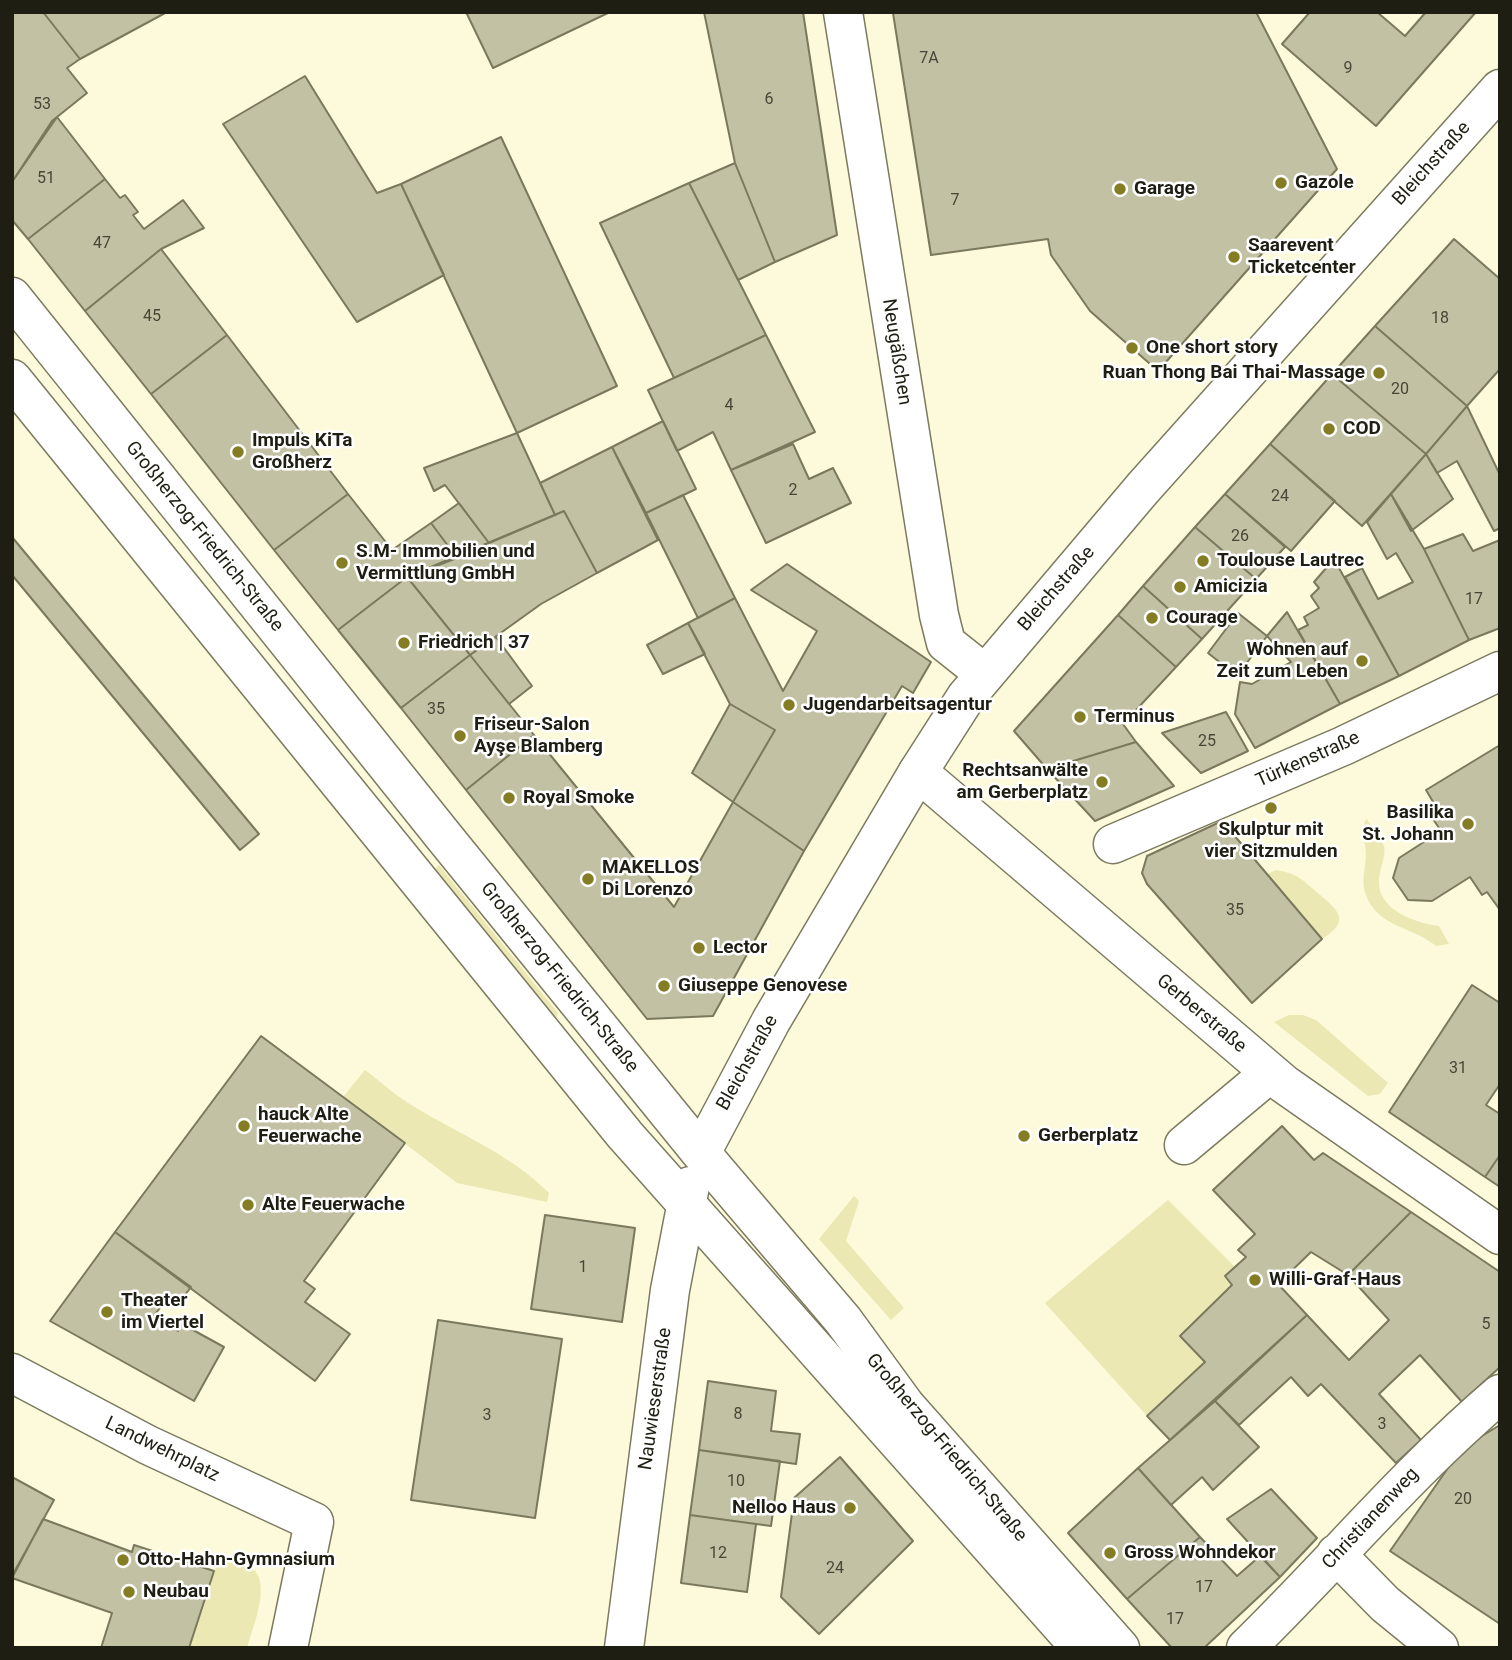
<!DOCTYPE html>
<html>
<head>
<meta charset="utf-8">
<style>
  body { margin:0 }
  #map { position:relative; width:1512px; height:1660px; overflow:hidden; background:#fcfadb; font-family:Roboto,sans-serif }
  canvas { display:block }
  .frame { position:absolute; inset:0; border:14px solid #1f1e13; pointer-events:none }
</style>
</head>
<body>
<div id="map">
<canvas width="1512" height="1660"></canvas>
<div class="frame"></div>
</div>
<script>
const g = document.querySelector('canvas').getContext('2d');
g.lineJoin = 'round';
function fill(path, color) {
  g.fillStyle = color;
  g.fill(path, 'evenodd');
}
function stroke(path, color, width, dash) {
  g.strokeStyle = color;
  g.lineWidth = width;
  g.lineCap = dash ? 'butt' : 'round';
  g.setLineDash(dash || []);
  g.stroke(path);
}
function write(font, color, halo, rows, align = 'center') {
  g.font = font + ' Roboto,sans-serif';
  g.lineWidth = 5;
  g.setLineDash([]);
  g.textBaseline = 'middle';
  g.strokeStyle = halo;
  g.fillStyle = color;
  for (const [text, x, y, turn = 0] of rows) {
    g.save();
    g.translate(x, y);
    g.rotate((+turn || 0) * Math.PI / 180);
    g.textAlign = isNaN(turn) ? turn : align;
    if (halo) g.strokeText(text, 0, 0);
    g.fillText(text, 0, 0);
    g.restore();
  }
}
const green = new Path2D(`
  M1367,819L1384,846C1386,858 1380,867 1379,879C1376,910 1416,923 1439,926L1449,944L1436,946C1414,927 1377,927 1366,895C1359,877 1370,862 1364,841L1368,835L1364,822Z
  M439,865L558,1013L553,1027L428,875Z
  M1276,870C1299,874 1301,879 1319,894C1339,911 1351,921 1322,939L1267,874Z
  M1289,1015H1303L1316,1020L1388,1083L1380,1094L1368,1096L1274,1022Z
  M365,1070C381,1082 396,1096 413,1106C460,1135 509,1153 549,1193L547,1202L457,1183L343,1097Z
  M854,1196L859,1201L846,1241L904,1308L891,1320L819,1239Z
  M1168,1200L1235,1267L1225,1276L1232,1285L1180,1336L1205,1362L1147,1416L1045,1303Z
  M220,1554C231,1559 247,1562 255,1571C270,1588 252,1629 247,1648H189Z`);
const building = new Path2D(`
  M12,12H43L80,59L67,68L87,93L52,121L12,182Z
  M43,12H167L80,59Z
  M466,12H610L493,68Z
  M704,12H803L837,235L775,262L735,163Z
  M896,12H1256L1337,169L1158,371L1090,311L1051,255L1048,239L931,255L893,13Z
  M1310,12H1377L1405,36L1426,12H1476L1376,126L1282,44Z
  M305,76L377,193L401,184L444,275L357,322L223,124Z
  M57,117L105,179L28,239L12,220V182Z
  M501,137L617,386L517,433L401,184Z
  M735,163L775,262L738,280L689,183Z
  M105,179L120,198L125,195L138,212L133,215L144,229L183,200L204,228L161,249L85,311L28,239Z
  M689,183L766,335L674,378L600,223Z
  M1454,239L1500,279V369L1467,406L1375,326Z
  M161,249L227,335L151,394L85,311Z
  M1375,326L1467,406L1426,454L1332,374Z
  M227,335L348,494L274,550L151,394Z
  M766,335L815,432L731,470L713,432L677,451L648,390Z
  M1332,374L1426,454L1362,526L1270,444Z
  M1467,406L1500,475V528L1494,531L1457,461L1437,473L1426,454Z
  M663,421L696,489L646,513L612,447Z
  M517,433L555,515L489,543L445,485L434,491L424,468Z
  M793,444L809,479L833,468L851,503L766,543L731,470Z
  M1270,444L1335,501L1291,551L1225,494Z
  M612,447L658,540L597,573L564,511L555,515L540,483Z
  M1426,454L1453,499L1411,531L1391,494Z
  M348,494L392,550L431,523L457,558L407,577L338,630L274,550Z
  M1225,494L1285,547L1256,579L1195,527Z
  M1391,494L1424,549L1469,640L1399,676L1345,577L1362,568L1378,599L1413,582L1396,553L1387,559L1367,522Z
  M683,495L735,598L698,618L646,513Z
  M459,503L489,543L457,558L431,523Z
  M564,511L597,573L541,604L470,655L407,577Z
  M1195,527L1256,579L1202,639L1143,586Z
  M1463,534L1473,551L1500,540V628L1469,640L1424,549Z
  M12,537L259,834L240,850L12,575Z
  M1334,559L1399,676L1340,704L1298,630L1308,625L1304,617L1319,608L1311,596L1319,588L1314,582Z
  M787,564L931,662L913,693L902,686L804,851L733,802L775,730L730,704L688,623L735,598L783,691L817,631L751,590Z
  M407,577L470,655L401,708L338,630Z
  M1143,586L1202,639L1176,667L1118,615Z
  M1287,612L1340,704L1255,748L1235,714L1240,682L1252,684L1291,662L1267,636Z
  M1238,613L1267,636L1237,676L1208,653Z
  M1118,615L1176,667L1123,724L1136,742L1047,769L1014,731Z
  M688,623L705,654L663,674L647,645Z
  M496,637L532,686L509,704L470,655Z
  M470,655L534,735L466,790L401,708Z
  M730,704L775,730L733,802L692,773Z
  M1226,712L1248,751L1201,773L1162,733Z
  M534,735L674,907L733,802L804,851L713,1016L647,1019L466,790Z
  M1136,742L1174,786L1095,821L1047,769Z
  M1500,745V910L1487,892L1482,895L1470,877L1432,901L1408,900L1393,878L1399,858L1441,831L1431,816L1439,812L1426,790Z
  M1222,821L1322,939L1252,1003L1147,884L1142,873L1147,856Z
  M1472,985L1500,1003V1084L1486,1105L1500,1114V1155L1485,1177L1389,1112Z
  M261,1036L405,1143L304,1281L315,1289L305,1302L350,1334L315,1381L115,1232Z
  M1282,1126L1314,1160L1323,1153L1411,1212L1348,1275L1311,1252L1278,1284L1307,1315L1170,1440L1147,1416L1205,1362L1180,1336L1232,1285L1225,1276L1246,1257L1238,1250L1255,1234L1213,1190Z
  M1500,1155V1187L1485,1177Z
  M1411,1212L1500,1272V1367L1462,1402L1420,1355L1379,1394L1421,1440L1396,1463L1321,1384L1308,1396L1291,1377L1239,1425L1215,1401L1307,1315L1349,1360L1389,1320L1348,1275Z
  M545,1215L635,1228L622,1322L531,1309Z
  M115,1232L191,1287L176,1307L166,1300L153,1317L178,1331L182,1324L224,1347L194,1401L50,1321Z
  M438,1320L562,1339L535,1518L411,1500Z
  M708,1381L776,1391L771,1431L800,1434L796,1464L699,1450Z
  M1215,1401L1259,1447L1213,1490L1202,1477L1171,1505L1138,1468Z
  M1500,1425V1624L1390,1551L1462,1448Z
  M699,1450L780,1461L771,1526L690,1515Z
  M840,1457L913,1541L819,1634L781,1597L794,1498Z
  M1138,1468L1200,1537L1127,1599L1068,1533Z
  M12,1477L54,1500L12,1576Z
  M1271,1489L1317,1538L1280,1577L1227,1519Z
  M690,1515L756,1524L747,1592L681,1583Z
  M43,1519L132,1552L134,1545L214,1571L189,1648H101L112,1613L12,1578Z
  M1200,1537L1237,1576L1260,1556L1280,1577L1204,1648H1172L1127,1599Z`);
const minor = new Path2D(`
  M843,12L939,615L946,643L985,674
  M12,379L625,1135L1081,1648
  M918,772L1284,1084L1500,1235
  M1113,844L1343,746L1500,671
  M1184,1145L1270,1073
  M12,1373L148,1445L314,1522L288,1648
  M1336,1554L1385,1604L1439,1648
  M624,1648L670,1290L690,1186
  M1246,1648C1332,1564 1408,1472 1500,1394`);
const major = new Path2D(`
  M12,297L445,838L701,1153L843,1320L905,1405L1120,1648
  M701,1153L771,1021L918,772L966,697L1143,488L1500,89`);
const markers = [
  [1281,183,7,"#857d23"],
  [1120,189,7,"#857d23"],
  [1234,257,7,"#857d23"],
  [1132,348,7,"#857d23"],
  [1379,373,7,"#857d23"],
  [1329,429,7,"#857d23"],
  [238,452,7,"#857d23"],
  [1203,561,7,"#857d23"],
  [342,563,7,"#857d23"],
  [1180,587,7,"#857d23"],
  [1152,618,7,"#857d23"],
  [404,643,7,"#857d23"],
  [1362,661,7,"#857d23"],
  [789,705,7,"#857d23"],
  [1080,717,7,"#857d23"],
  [460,736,7,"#857d23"],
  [1102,782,7,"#857d23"],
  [509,798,7,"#857d23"],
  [1271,808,7,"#857d23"],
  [1468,824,7,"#857d23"],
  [588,879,7,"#857d23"],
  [699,948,7,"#857d23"],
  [664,986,7,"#857d23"],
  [244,1126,7,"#857d23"],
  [1024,1136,7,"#857d23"],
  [248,1205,7,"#857d23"],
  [1255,1280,7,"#857d23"],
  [107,1312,7,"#857d23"],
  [850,1508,7,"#857d23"],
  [1110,1553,7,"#857d23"],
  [123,1560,7,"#857d23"],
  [129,1592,7,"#857d23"]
];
const numberNames = [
  ["7A",929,59],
  ["9",1348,69],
  ["6",769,100],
  ["53",42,105],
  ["51",46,179],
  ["7",955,201],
  ["47",102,244],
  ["45",152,317],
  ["18",1440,319],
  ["20",1400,390],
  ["4",729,406],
  ["2",793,491],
  ["24",1280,497],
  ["26",1240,537],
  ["17",1474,600],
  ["35",436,710],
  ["25",1207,742],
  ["35",1235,911],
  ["31",1458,1069],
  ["1",583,1268],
  ["5",1486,1325],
  ["8",738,1415],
  ["3",487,1416],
  ["3",1382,1425],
  ["10",736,1482],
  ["20",1463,1500],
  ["12",718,1554],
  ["24",835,1569],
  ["17",1204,1588],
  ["17",1175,1620]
];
const streetNames = [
  ["Bleichstraße",1432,164,-48],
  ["Neugäßchen",896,352,81],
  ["Großherzog-Friedrich-Straße",204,537,51],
  ["Bleichstraße",1057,589,-49],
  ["Türkenstraße",1308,760,-24],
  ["Großherzog-Friedrich-Straße",559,978,51],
  ["Gerberstraße",1201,1014,40],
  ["Bleichstraße",748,1063,-61],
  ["Nauwieserstraße",656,1399,-82],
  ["Großherzog-Friedrich-Straße",946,1448,50],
  ["Landwehrplatz",162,1450,26],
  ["Christianenweg",1371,1519,-47]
];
const poiNames = [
  ["Gazole",1295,183],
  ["Garage",1134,189],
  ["Saarevent",1248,246],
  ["Ticketcenter",1248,268],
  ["One short story",1146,348],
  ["Ruan Thong Bai Thai-Massage",1365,373,"right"],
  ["COD",1343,429],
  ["Impuls KiTa",252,441],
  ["Großherz",252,463],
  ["S.M- Immobilien und",356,552],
  ["Vermittlung GmbH",356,574],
  ["Toulouse Lautrec",1217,561],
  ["Amicizia",1194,587],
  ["Courage",1166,618],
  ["Friedrich | 37",418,643],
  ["Wohnen auf",1348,650,"right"],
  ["Zeit zum Leben",1348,672,"right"],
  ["Jugendarbeitsagentur",803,705],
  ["Terminus",1094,717],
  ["Friseur-Salon",474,725],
  ["Ayşe Blamberg",474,747],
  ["Rechtsanwälte",1088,771,"right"],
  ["am Gerberplatz",1088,793,"right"],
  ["Royal Smoke",523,798],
  ["Basilika",1454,813,"right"],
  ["St. Johann",1454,835,"right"],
  ["Skulptur mit",1271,830,"center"],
  ["vier Sitzmulden",1271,852,"center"],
  ["MAKELLOS",602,868],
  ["Di Lorenzo",602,890],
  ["Lector",713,948],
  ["Giuseppe Genovese",678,986],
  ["hauck Alte",258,1115],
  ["Feuerwache",258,1137],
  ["Gerberplatz",1038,1136],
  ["Alte Feuerwache",262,1205],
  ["Willi-Graf-Haus",1269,1280],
  ["Theater",121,1301],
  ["im Viertel",121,1323],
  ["Nelloo Haus",836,1508,"right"],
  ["Gross Wohndekor",1124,1553],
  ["Otto-Hahn-Gymnasium",137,1560],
  ["Neubau",143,1592]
];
fill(green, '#ece8b4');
fill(building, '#c3c1a4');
stroke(building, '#7a785d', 2);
stroke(minor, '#7c7a5f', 41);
stroke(major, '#7c7a5f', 41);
stroke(minor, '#fff', 38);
stroke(major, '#fff', 38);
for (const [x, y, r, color] of markers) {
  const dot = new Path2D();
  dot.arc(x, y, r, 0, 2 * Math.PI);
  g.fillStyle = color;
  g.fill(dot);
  stroke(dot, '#fff', 2.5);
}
write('16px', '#484737', null, numberNames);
write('19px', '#1f1e13', '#fff', streetNames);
write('bold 19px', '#1f1e13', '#fff', poiNames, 'left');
</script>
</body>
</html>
